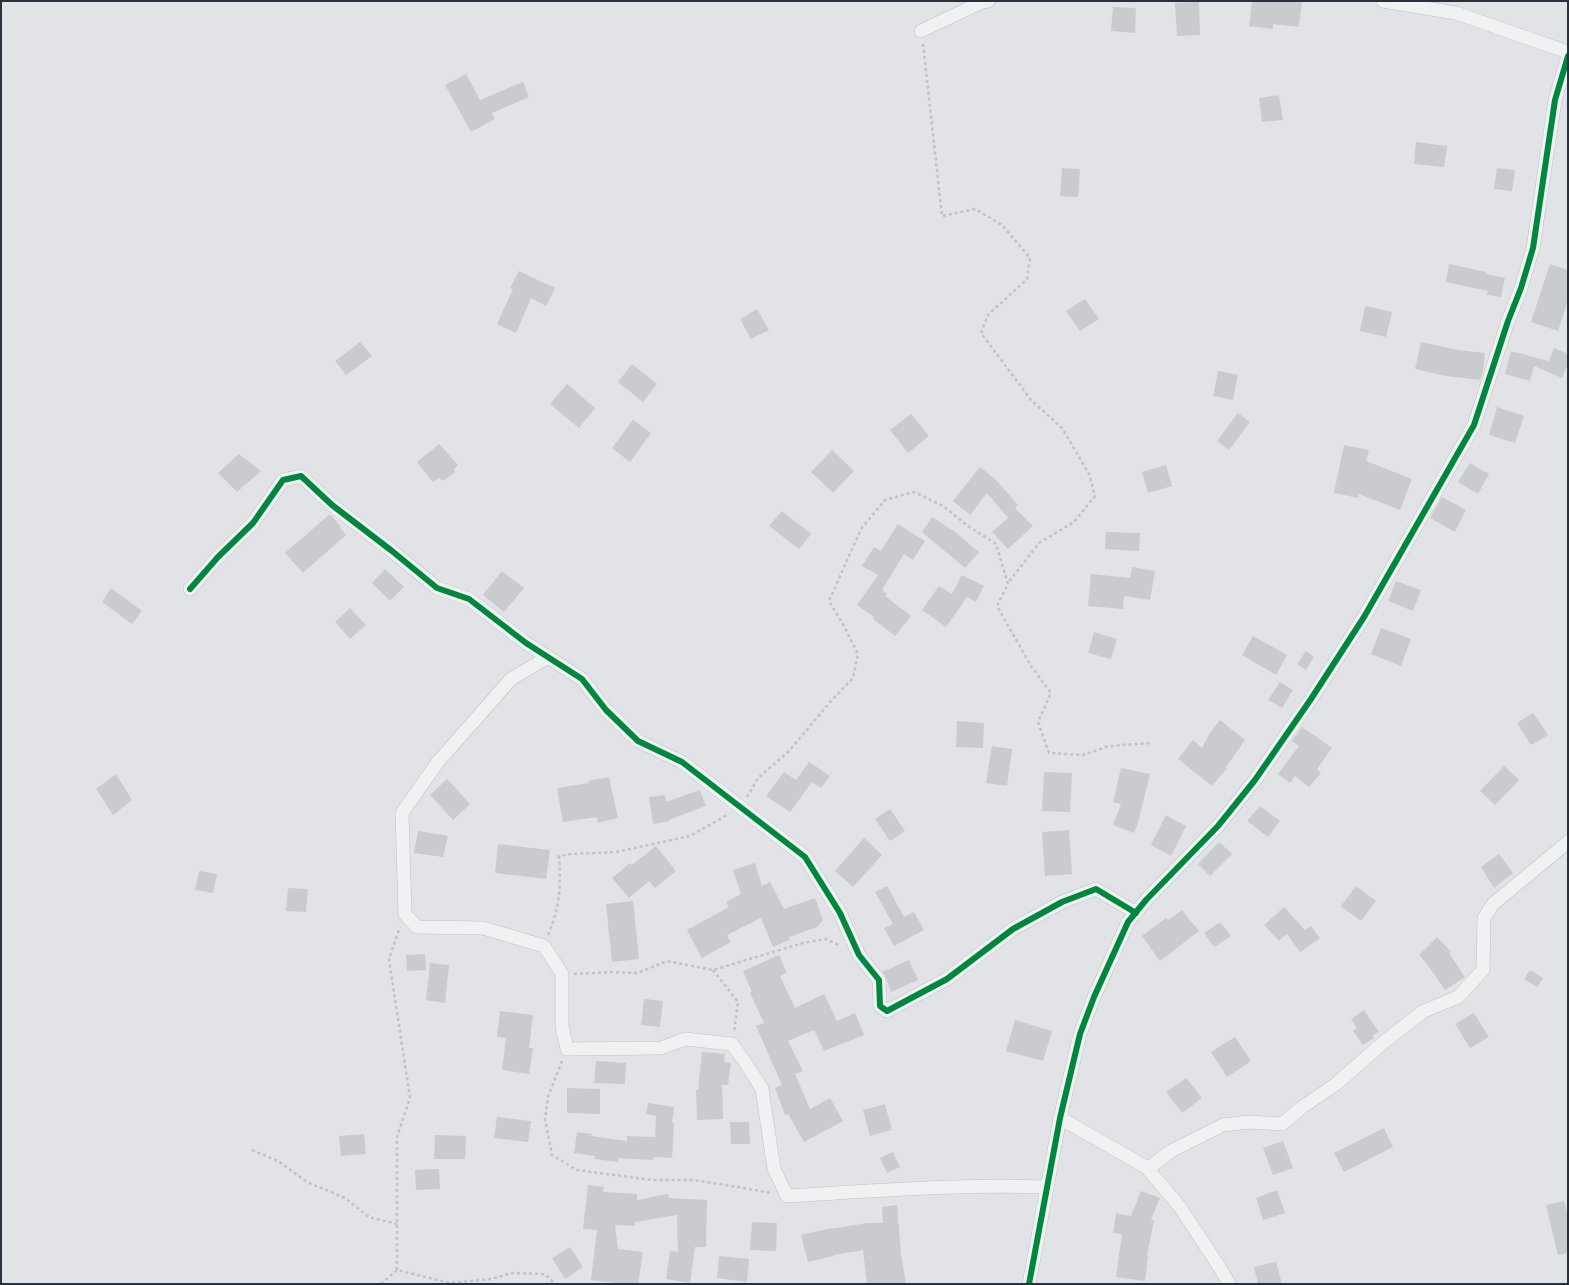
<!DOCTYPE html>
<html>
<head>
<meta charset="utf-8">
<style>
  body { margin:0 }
  #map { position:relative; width:1569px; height:1285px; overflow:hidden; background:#e1e3e6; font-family:Roboto,sans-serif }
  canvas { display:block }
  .frame { position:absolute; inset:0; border:2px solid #28323e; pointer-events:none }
</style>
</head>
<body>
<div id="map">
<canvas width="1569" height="1285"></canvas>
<div class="frame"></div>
</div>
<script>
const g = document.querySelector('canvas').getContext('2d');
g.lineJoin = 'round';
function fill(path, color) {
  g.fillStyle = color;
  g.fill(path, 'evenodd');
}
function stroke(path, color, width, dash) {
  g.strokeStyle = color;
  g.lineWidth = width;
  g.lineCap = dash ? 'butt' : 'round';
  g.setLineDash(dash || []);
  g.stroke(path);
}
const building = new Path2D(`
  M1252,1H1302L1299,27L1273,24V29L1249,26Z
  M1199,2L1200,35L1177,36L1175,3Z
  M1113,7L1136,8L1135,33L1111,31Z
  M466,74L480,100L523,82L529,97L492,113L495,119L471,132L445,85Z
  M1279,95L1283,120L1262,122L1259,98Z
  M1416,142L1447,146L1444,167L1414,164Z
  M1062,168L1080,169L1078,197L1060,196Z
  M1497,168L1515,170L1512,191L1494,189Z
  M1449,264L1486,272V274L1505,278L1501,297L1487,295L1488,291L1446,282Z
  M1550,264L1568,270V300L1558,331L1531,322Z
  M519,271L555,288L546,306L531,298L516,333L497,324L513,289L510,288Z
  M1085,299L1099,319L1080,331L1066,311Z
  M1365,306L1392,312L1386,337L1360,331Z
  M757,309L769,330L751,339L740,319Z
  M360,342L372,356L346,375L335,361Z
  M1421,342L1458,350L1485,353L1483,372L1480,380L1446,376L1415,369Z
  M1554,348L1568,354V363L1562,378L1534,366L1530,381L1505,374L1511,351L1549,361Z
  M632,364L657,384L643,402L618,382Z
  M1218,371L1238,375L1233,400L1213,396Z
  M567,384L595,408L579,428L550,404Z
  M1497,407L1524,416L1515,443L1489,435Z
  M1238,413L1250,422L1229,450L1217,441Z
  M911,414L929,436L908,453L890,430Z
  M633,420L651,433L630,462L612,448Z
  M439,444L458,465L454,469L455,472L443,481L439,478L433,482L417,462Z
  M1344,445L1369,450L1366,461L1412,479L1400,510L1359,494L1358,498L1334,493Z
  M832,450L854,471L833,493L811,472Z
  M239,454L261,471L237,492L218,473Z
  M1470,463L1489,474L1478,494L1458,482Z
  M1166,465L1172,486L1148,493L1142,472Z
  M980,467L995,479L1018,505L1015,508L1033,526L1008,549L992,532L1008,518L987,493L970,515L953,501Z
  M1442,497L1466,510L1455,532L1430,518Z
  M782,511L811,534L799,549L769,526Z
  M330,514L341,527L340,528L346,535L303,573L285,553Z
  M932,517L954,531L979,552L965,568L922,532Z
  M898,524L925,541L913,560L904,554L882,590L887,594L885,596L911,616L895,636L873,619L874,617L857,605L878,575L862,566L874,547L881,551Z
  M1106,532L1140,533L1139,551L1105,549Z
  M1132,567L1155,571L1150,600L1124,596L1123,609L1088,606L1091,574L1130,578Z
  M385,569L404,587L390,601L372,583Z
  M502,571L524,588L504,612L483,595Z
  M962,575L984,586L976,602L967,597L946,627L922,610L939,586L952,594Z
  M1396,581L1421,590L1413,611L1388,601Z
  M111,588L142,611L132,624L102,602Z
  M350,608L366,625L350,639L335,622Z
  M1381,628L1411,639L1401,666L1371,654Z
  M1094,632L1117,639L1111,659L1088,653Z
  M1253,636L1287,655L1276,675L1242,655Z
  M1306,651L1314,657L1306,670L1297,664Z
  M1280,682L1293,690L1282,708L1268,700Z
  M1533,713L1548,735L1531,745L1517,723Z
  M1220,720L1245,740L1226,767L1227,768L1212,786L1178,759L1193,740L1202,748L1210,733Z
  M957,721L984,723L983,748L956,747Z
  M1302,727L1332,748L1317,769L1321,773L1309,787L1295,776L1290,783L1278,774L1299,746L1292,741Z
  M992,746L1012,749L1007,786L986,783Z
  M809,762L830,776L821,788L812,782L790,812L766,796L784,772L796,780Z
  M1504,766L1519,780L1495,805L1480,791Z
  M1121,768L1150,774L1138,822L1134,833L1113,825L1121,804L1113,802Z
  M1044,772L1072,773L1070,812L1042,811Z
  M116,774L132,800L113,815L96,789Z
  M609,777L618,818L598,823L597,817L563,822L557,788L589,783L588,781Z
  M447,779L470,804L453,820L430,795Z
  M700,790L706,806L669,820V821L653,824L649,797L665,795L666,802Z
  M1260,806L1280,821L1268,837L1247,821Z
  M890,809L905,831L890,841L875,819Z
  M1166,815L1186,826L1171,856L1151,845Z
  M1069,830L1072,874L1045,876L1042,832Z
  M418,831L448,836L443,857L414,853Z
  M864,838L882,855L853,887L835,871Z
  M1219,842L1232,854L1210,876L1198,864Z
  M498,844L550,850L546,879L495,873Z
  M656,846L676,871L655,888L649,881L629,898L612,878L630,863L632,865Z
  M1499,854L1513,873L1494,888L1481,867Z
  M755,863L762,886L770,882L784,909L815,898L823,920L817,927L789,937L790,940L773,947L761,918L727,935L731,942L702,958L687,930L729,907L726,902L741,894L733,870Z
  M199,871L217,874L213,893L195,890Z
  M887,886L904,917L914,912L924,930L894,946L884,928L893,924L875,892Z
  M1356,886L1376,901L1361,921L1341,906Z
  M288,888L308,889L306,912L286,911Z
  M633,901L639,959L612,962L606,904Z
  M1284,907L1305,930L1311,926L1320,938L1300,952L1287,934L1279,941L1264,925Z
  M1182,910L1199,931L1160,961L1142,936L1166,918L1168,920Z
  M1220,922L1231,936L1214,947L1204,933Z
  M1437,937L1451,952L1449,953L1465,977L1445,990L1427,964L1419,955Z
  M425,954L426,970L407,971L406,955Z
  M779,955L787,973L780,976L795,1008L824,994L837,1021L855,1013L864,1035L824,1051L814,1030L788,1041L803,1071L795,1074L810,1109L830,1098L843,1121L804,1142L788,1114L785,1115L775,1088L782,1085L756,1026L764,1023L750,993L752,992L743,971Z
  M909,960L918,980L891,992L885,975L882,972Z
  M430,963L449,965L445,1003L426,1000Z
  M1530,970L1543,978L1537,987L1524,979Z
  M644,999L663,1001L660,1027L641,1025Z
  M1364,1010L1379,1032L1372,1036L1374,1038L1363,1045L1353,1031L1357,1028L1351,1019Z
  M500,1011L533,1015L529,1048H533L529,1074L502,1070L506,1038L497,1037Z
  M1474,1013L1489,1037L1470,1048L1455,1024Z
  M1015,1020L1052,1031L1043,1061L1006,1051Z
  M1235,1037L1251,1061L1227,1077L1211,1052Z
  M702,1052L725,1054L724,1062L731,1063L728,1085H722L723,1119L697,1120L696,1090H698Z
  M596,1061L626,1063L625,1084L594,1083Z
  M1186,1078L1202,1098L1182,1113L1166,1092Z
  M567,1088L600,1089V1114L567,1113Z
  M648,1103L674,1107L672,1123H674L672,1158L653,1157V1160L618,1158V1162L595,1159V1156L574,1153L577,1132L592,1134L591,1136L627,1141V1136L655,1137L656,1116L646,1114Z
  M885,1104L892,1130L870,1136L863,1110Z
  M497,1117L531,1121L528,1142L494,1138Z
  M730,1122H749L750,1144H731Z
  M1384,1128L1393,1147L1344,1172L1334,1153Z
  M364,1134L366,1154L341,1156L339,1136Z
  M435,1135L466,1136L465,1159H434Z
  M1283,1141L1293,1168L1273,1175L1263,1148Z
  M893,1152L900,1167L887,1173L880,1158Z
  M439,1169L440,1189L416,1190L415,1170Z
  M588,1185L604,1187L603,1192L637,1194V1200L668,1194L669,1198L707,1200L706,1247H695L690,1283L666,1279L670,1251L678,1252L677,1215L635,1222V1226L615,1225L618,1249L643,1252L638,1284H614L615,1283L591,1280L597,1230L583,1229Z
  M1277,1190L1285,1213L1263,1220L1256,1198Z
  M1141,1191L1160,1198L1151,1220H1154L1147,1256H1148L1145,1281L1116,1277L1122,1234L1113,1233L1116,1213L1131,1216Z
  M1564,1201L1568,1215V1253L1558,1255L1546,1205Z
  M897,1205L901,1254L906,1284H867L863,1250L834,1255V1256L808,1262L801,1235L831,1228V1229L867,1223H883L882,1207Z
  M752,1222L777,1223L776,1251L750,1250Z
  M570,1247L583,1267L565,1279L552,1258Z
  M719,1256L749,1259L747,1282L717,1278Z
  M1276,1262L1282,1284H1258L1254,1267Z`);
const path = new Path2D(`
  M923,44L942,216L975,209L1002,225L1030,258L1027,279L988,315L981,333L1031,400L1062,428L1089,474L1095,496L1074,522L1039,543L1008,583
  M747,797L758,778L789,751L831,701L853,678L858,654L844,626L829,601L861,529L885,500L914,492L943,506L968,526L996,544L1008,584L997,606L1031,666L1051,693L1038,722L1049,753L1083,755L1109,746L1151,743
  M548,935C560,906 561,887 559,856L570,854L616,852L690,836L729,814
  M713,970L738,1002L734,1033
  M574,974L612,972L638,973L667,961L713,970L803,943L826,939L840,946
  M562,1061L548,1097L545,1119L552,1155L577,1170L652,1180H693L738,1187L771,1193
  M252,1150L278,1161L307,1182L345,1198L369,1217L397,1224
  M397,1270V1137L410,1098L389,959L400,927
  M381,1284L397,1270L450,1283L491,1279L512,1273L545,1274L555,1284`);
const street = new Path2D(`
  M1383,1L1456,13L1568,52
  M921,31L982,2L988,1
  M190,589L218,557L253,523L283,480L301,476L332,505L392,551L437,588L469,599L526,643L582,679L606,710L638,741L682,762L805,857L840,913L859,955L879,980L880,1006L887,1011L947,979L1013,929L1062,902L1096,889L1136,913
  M548,657L511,679L437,763L402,813L405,914L417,927L483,928L544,946L562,974V1026L567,1049L661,1048L685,1039L732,1044L745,1062L762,1089L774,1169L787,1196C873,1191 960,1184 1046,1187
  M1060,1118L1146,1167L1180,1207L1220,1268L1229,1284
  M1146,1167L1153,1165L1171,1151L1223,1125L1249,1122L1282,1124L1301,1108L1336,1084L1385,1041L1424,1011L1458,997L1483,970L1484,918L1493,904L1568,842
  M1029,1284L1060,1118L1080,1034L1094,997L1128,922L1146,900L1218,826L1255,780L1311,699L1364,617L1474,425L1508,321L1521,288L1533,248L1555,100L1568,56`);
const cycleway = new Path2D(`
  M190,589L218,557L253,523L283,480L301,476L332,505L392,551L437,588L469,599L526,643L582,679L606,710L638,741L682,762L805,857L840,913L859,955L879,980L880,1006L887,1011L947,979L1013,929L1062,902L1096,889L1136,913
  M1029,1284L1060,1118L1080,1034L1094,997L1128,922L1146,900L1218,826L1255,780L1311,699L1364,617L1474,425L1508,321L1521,288L1533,248L1555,100L1568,56`);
fill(building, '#c9cbce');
stroke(street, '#bfc1c4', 14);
stroke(path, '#bfc2c6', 2.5, [3, 3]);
stroke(street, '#f0f1f2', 13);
stroke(cycleway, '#00873e', 6);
</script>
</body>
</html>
